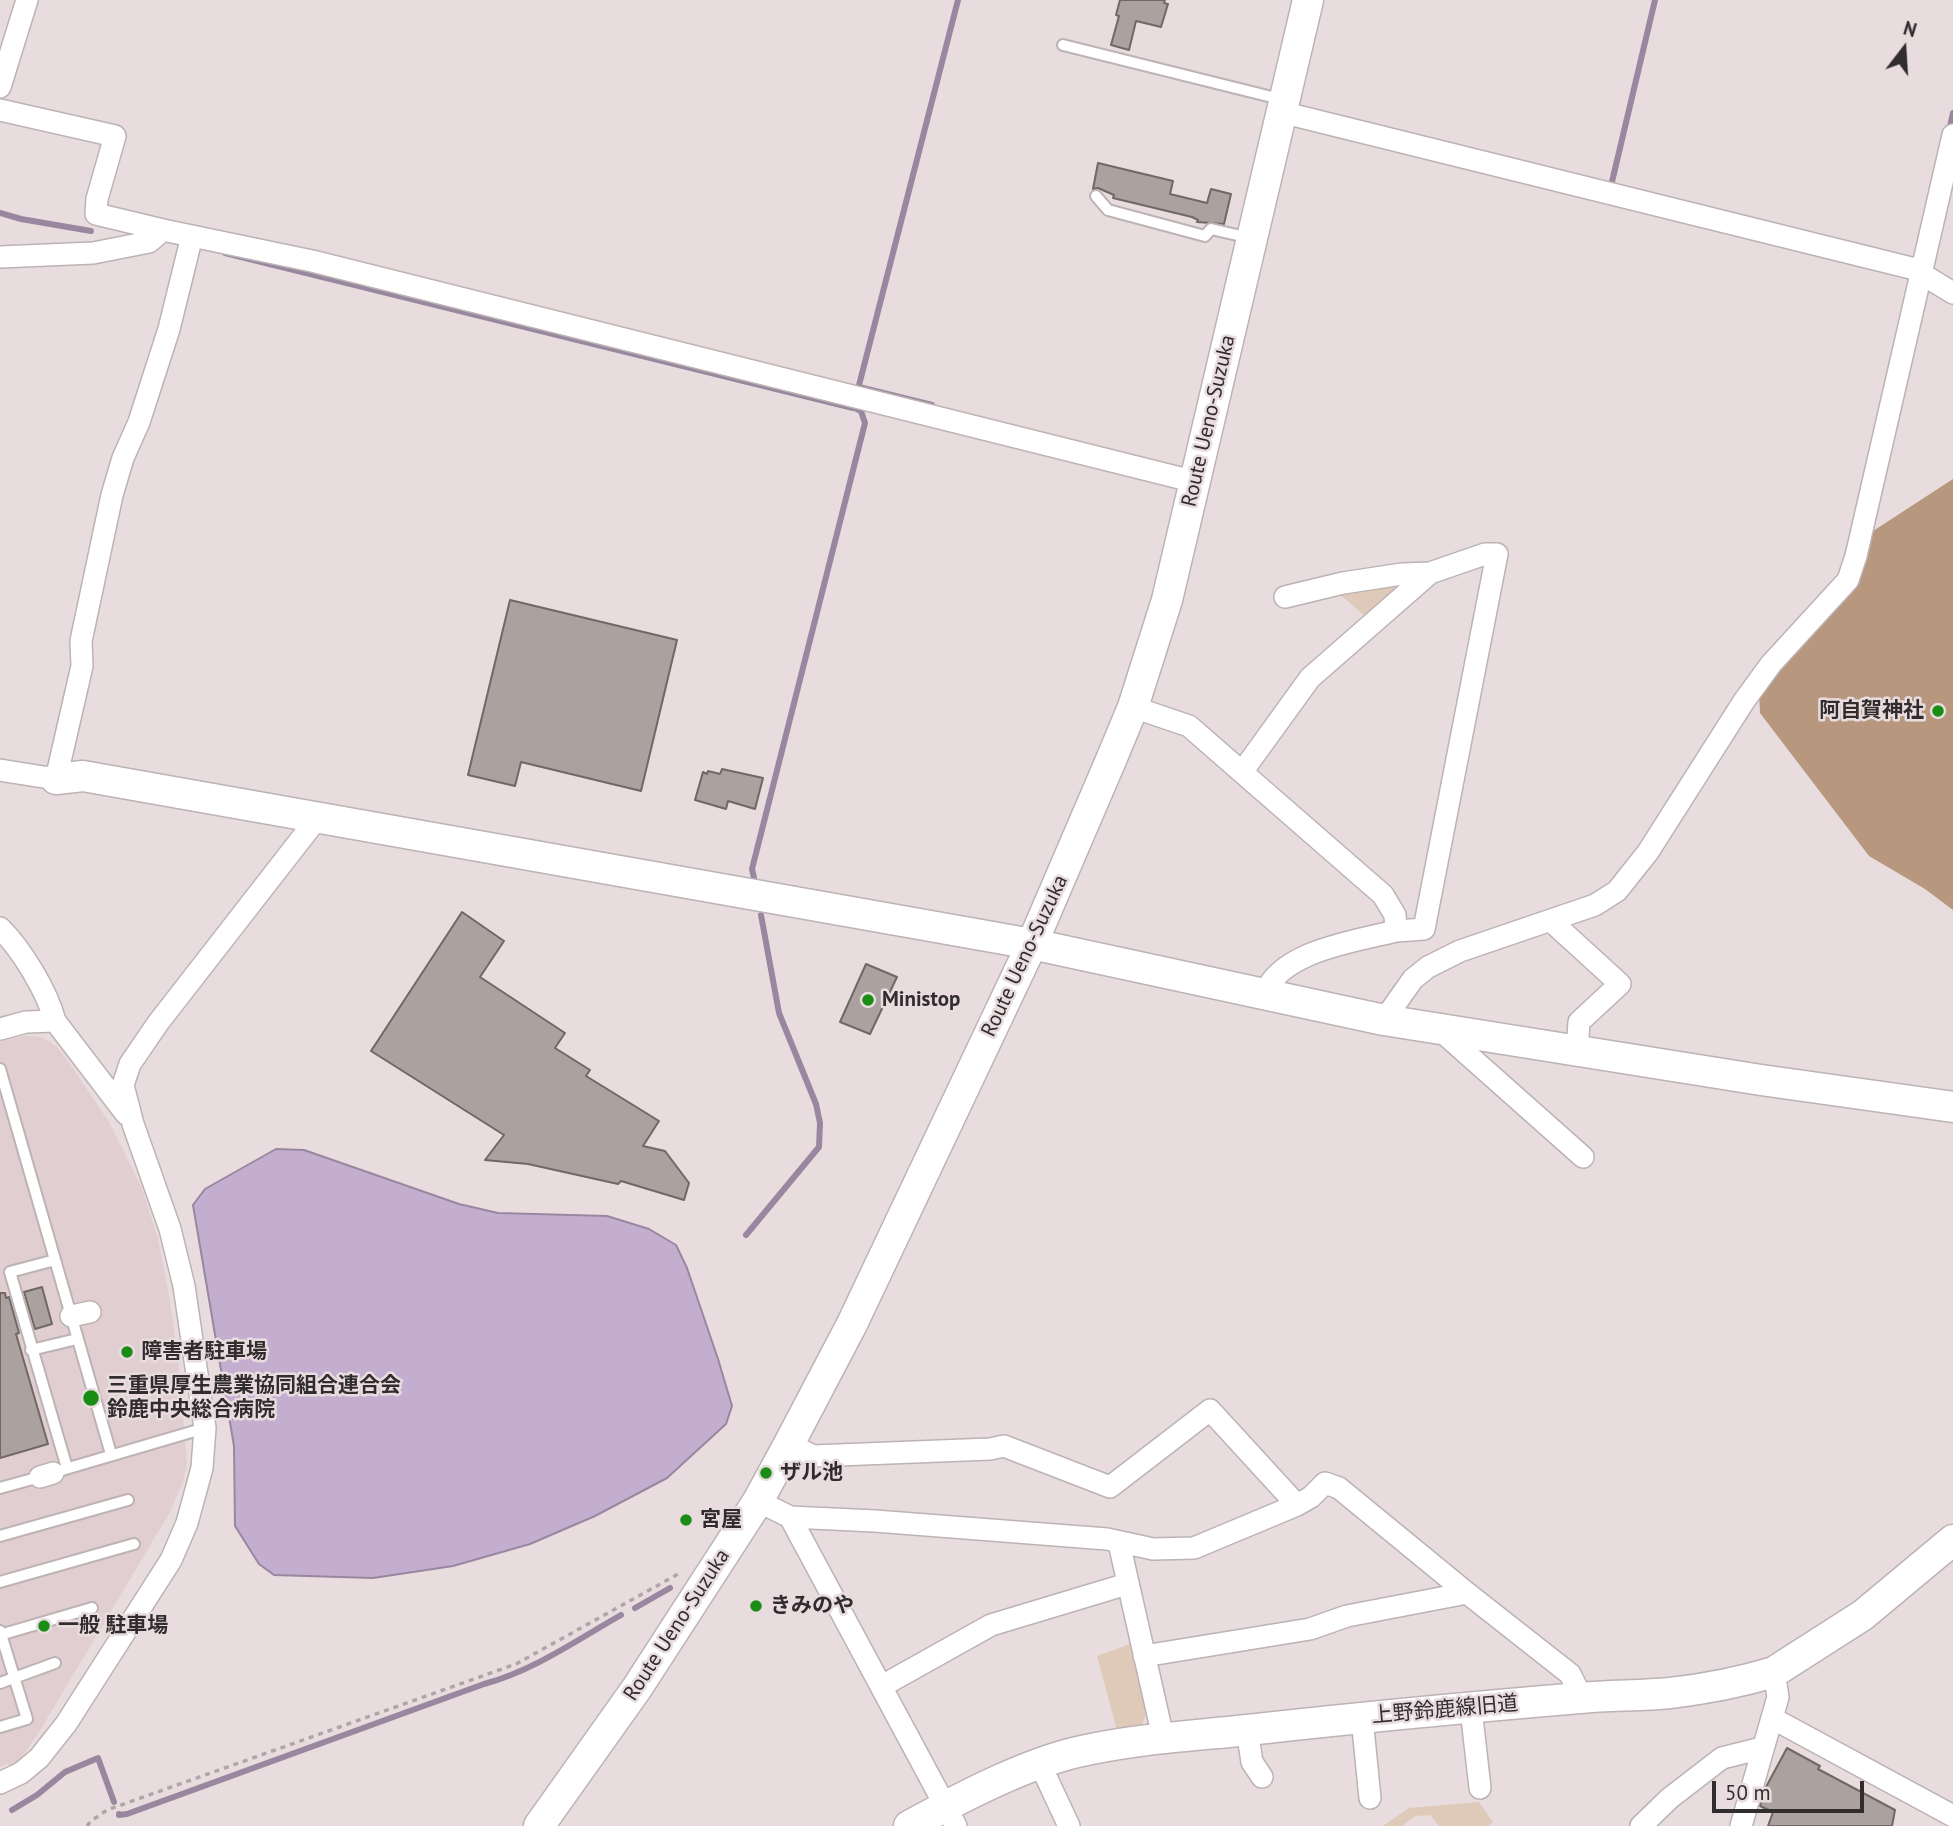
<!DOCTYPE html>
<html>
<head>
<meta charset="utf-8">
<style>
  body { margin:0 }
  #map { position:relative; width:1953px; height:1826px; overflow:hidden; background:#e8dcde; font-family:"PT Sans",sans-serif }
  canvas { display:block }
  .north { position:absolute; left:1869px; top:14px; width:70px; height:70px; -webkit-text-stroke:5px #e8dcde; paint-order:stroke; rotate:17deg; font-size:19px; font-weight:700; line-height:28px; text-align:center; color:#312c2d }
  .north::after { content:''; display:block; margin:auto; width:24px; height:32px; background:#312c2d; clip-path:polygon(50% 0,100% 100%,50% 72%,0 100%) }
  .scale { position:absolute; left:1712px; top:1781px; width:152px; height:32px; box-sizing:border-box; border:4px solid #312c2d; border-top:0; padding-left:9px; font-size:21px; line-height:24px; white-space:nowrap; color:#312c2d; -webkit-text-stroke:5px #e8dcde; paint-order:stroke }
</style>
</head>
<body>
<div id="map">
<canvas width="1953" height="1826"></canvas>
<div class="north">N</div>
<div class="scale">50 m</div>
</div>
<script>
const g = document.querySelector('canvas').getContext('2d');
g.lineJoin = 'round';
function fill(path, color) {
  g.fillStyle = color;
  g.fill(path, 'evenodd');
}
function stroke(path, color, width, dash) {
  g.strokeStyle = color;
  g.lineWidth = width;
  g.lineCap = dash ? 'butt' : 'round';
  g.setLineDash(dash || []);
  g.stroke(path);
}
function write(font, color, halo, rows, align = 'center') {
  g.font = font + ' "PT Sans","Noto Sans JP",sans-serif';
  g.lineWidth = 5;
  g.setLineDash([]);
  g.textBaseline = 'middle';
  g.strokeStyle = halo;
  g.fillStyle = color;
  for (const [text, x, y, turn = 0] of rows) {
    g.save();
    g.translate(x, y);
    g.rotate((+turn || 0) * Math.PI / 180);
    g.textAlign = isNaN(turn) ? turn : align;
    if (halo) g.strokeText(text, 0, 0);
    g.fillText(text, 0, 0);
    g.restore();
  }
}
const built = new Path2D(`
  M23,1036L41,1037L56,1046L68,1061L109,1122L141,1186L158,1238L170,1302L179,1366L187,1463L183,1482L170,1512L41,1729L17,1764L12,1767L7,1764L0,1767V1041Z`);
const green = new Path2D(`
  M1392,581L1399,590L1367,618L1337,592Z
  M1133,1643L1148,1709L1139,1732L1118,1734L1097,1656Z
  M1479,1802L1493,1822L1488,1826H1439L1430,1815L1415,1816L1402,1826H1383L1409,1808Z`);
const forest = new Path2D(`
  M1953,479V910L1925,889L1869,856L1760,713L1759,691L1870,533Z`);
const water = new Path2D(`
  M276,1149L304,1150L459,1204L498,1213L607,1216L649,1229L676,1245L687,1268L718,1359L732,1406L726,1424L667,1478L595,1516L530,1544L453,1566L373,1578L274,1575L259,1564L235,1526L234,1446L193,1205L205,1189Z`);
const stream = new Path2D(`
  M1949,131L1953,113
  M1611,186L1655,0
  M0,213L21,219L91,231
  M225,253L853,408
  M859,387L932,405
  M858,389L958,0
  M754,878L752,869L865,423L861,411L853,407
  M746,1235L819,1147L820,1123L816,1104L779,1013L761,915
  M635,1608L670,1588
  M12,1810L37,1795L65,1772L98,1758L114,1802
  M119,1814V1815L127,1814L484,1684C533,1671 577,1640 621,1615`);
const building = new Path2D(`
  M1120,0H1165L1164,3L1168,4L1161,27L1136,21L1129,50L1111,45L1119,16L1116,15Z
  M1098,163L1173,181L1170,194L1207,203L1211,189L1231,194L1224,224L1197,222L1198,220L1192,217L1113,198L1114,195L1098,188L1093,189Z
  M510,600L677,640L641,791L521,762L515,786L468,775Z
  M722,769L763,778L755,809L728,801L726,809L695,800L703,772L707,774L708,771L720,774Z
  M462,912L504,941L480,977L565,1033L555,1048L590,1070L586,1076L659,1121L643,1146L665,1151L689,1183L684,1200L621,1181L618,1184L528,1164L485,1160L504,1135L371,1051Z
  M866,964L897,977L870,1034L840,1022Z
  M42,1287L52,1324L35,1329L24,1292Z
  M0,1293H5L6,1298L9,1297L19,1333L16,1334L48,1444L0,1458Z
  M1787,1748L1820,1766L1818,1769L1895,1810L1892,1826H1768L1773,1812L1760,1806L1766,1787Z`);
const path = new Path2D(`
  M87,1826L91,1821L107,1810L516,1664L680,1573`);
const lane = new Path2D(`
  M1063,45L1284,100
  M1096,196L1108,210L1205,236L1211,229L1250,238
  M0,1069L111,1454
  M55,1260L10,1272L67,1468
  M31,1350L77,1339
  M62,1470L205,1428
  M0,1488L40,1477
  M0,1536L128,1500
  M0,1582L134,1544
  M0,1631L27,1719L0,1727
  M0,1635L92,1608
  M0,1683L55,1663`);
const street = new Path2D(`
  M0,87L27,0
  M0,110L115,136L97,199L96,214L163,230
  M1281,112L1923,271
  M0,257L93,253L149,242L163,230L312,261L1196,482
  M1922,274L1953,293
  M1133,707L1189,726L1383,895L1395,915L1396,931L1424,929L1497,554H1485L1430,573L1402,574L1343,583L1285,597
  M0,770L56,779L82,666L81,641L112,495L123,458L139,422L169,329L192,236
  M1242,772L1310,678L1430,573
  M1551,921L1620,984L1579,1022L1577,1051
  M0,928C22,950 47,991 55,1021
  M1264,996C1278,951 1356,941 1396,931
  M1384,1020L1413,979L1428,967L1460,951L1595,905L1617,891L1648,852L1744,701L1771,664L1848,580L1856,556L1953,135
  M0,1029L26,1022L55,1021L126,1114
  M1440,1030L1583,1157
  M71,1316L90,1312
  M789,1444L813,1456L990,1449L1004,1446L1110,1487L1210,1410L1297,1505
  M40,1477L53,1473
  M758,1501L790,1517L875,1521L1107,1539L1153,1549L1194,1548L1297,1505L1311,1497L1325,1483L1339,1488L1467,1593L1570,1674L1582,1698
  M790,1517L956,1826
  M1119,1543L1163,1737
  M1144,1656L1310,1629L1347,1616L1467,1593
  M882,1686L991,1625L1127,1584
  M1471,1709L1480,1788
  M1362,1718L1370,1798
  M1772,1718L1953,1816
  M1247,1730L1252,1762L1262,1777
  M1040,1764L1069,1826
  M0,1783L21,1773L39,1758L66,1724L171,1560L187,1523L202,1468L205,1428L184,1286L170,1229L133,1124L123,1085L130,1064L158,1023L319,816
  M1641,1826L1670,1798L1722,1758L1762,1748
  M1741,1826L1778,1697L1774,1672`);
const secondary = new Path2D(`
  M56,779L83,776L1032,944L1384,1020L1761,1080L1953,1107
  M539,1826L637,1688L758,1501L789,1444L852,1324L1032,944L1111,760L1133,707L1167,600L1308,0
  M909,1826C958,1799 1019,1767 1073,1753C1134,1738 1196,1736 1257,1729C1365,1717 1472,1707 1580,1698C1610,1695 1640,1696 1670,1693C1705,1689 1741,1682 1774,1672L1863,1615L1953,1540`);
const markers = [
  [1938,711,7,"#1a8d15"],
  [868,1000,7,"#1a8d15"],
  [127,1352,7,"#1a8d15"],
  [91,1398,9,"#1a8d15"],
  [766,1473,7,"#1a8d15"],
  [686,1520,7,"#1a8d15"],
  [756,1606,7,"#1a8d15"],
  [44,1626,7,"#1a8d15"]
];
const streetNames = [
  ["Route Ueno-Suzuka",1209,421,-77],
  ["Route Ueno-Suzuka",1025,956,-65],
  ["Route Ueno-Suzuka",677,1625,-57],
  ["上野鈴鹿線旧道",1445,1710,-5]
];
const poiNames = [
  ["阿自賀神社",1924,711,"right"],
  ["Ministop",882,1000],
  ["障害者駐車場",141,1352],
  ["三重県厚生農業協同組合連合会",107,1386],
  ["鈴鹿中央総合病院",107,1410],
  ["ザル池",780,1473],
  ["宮屋",700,1520],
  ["きみのや",770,1606],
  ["一般 駐車場",58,1626]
];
fill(built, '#e1ced1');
fill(green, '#dfc9b8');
fill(forest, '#b7987e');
fill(water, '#c4aecf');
stroke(water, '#98879e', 2);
stroke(stream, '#98879e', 6);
fill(building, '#aba19e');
stroke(building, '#716765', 2);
stroke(lane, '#bdb2b4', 14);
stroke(street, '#bdb2b4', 24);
stroke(secondary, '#bdb2b4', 33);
stroke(path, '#b0a6a8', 3.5, [5, 5]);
stroke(lane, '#fff', 10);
stroke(street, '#fff', 21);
stroke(secondary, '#fff', 30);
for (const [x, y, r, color] of markers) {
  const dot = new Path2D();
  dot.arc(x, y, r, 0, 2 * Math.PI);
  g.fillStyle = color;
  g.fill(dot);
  stroke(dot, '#e8dcde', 2.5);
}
write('21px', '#312c2d', '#e8dcde', streetNames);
write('bold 21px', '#312c2d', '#e8dcde', poiNames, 'left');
</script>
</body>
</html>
